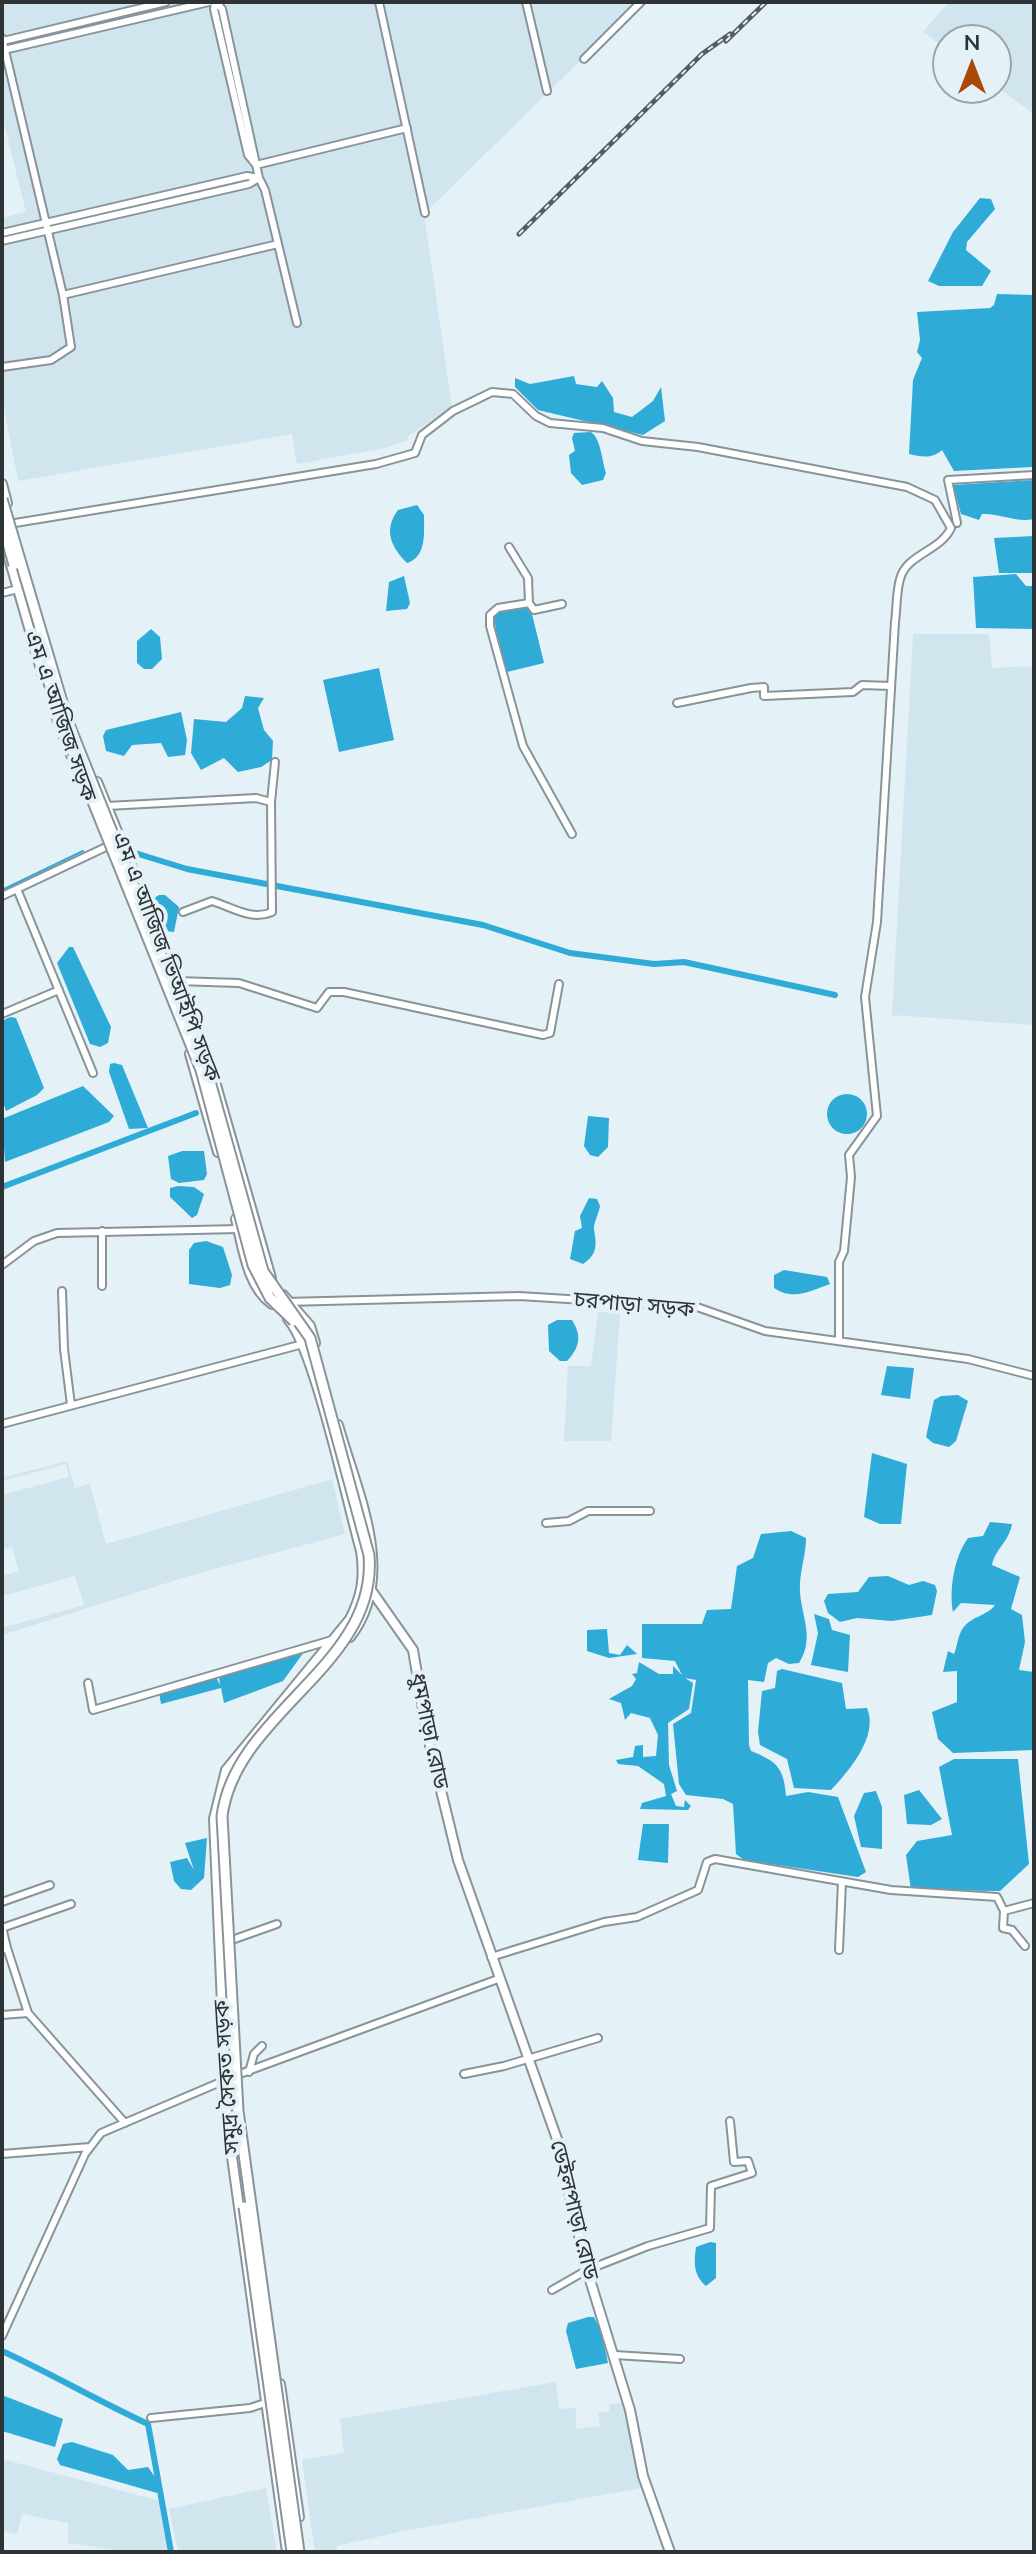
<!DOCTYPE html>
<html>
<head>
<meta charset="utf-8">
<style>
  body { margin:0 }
  #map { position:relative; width:1036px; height:2554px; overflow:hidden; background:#e4f1f7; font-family:Mulish,sans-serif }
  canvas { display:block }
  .frame { position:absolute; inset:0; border:4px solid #2e3336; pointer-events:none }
  .north { position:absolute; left:932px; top:24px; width:80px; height:80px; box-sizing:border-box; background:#e4f1f7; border:2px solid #9ba5aa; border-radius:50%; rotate:0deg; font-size:22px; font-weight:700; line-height:32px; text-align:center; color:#2e3336 }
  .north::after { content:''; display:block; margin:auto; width:28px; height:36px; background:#aa4808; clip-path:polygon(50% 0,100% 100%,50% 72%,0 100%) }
</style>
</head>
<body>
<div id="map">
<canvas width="1036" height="2554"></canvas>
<div class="frame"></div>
<div class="north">N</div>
</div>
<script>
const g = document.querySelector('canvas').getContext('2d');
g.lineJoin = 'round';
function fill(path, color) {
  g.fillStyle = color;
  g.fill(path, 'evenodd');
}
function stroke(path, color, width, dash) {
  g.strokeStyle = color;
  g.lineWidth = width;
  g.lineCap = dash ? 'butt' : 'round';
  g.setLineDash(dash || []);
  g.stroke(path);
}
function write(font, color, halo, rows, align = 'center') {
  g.font = font + ' Mulish,"Noto Sans Bengali",sans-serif';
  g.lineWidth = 8;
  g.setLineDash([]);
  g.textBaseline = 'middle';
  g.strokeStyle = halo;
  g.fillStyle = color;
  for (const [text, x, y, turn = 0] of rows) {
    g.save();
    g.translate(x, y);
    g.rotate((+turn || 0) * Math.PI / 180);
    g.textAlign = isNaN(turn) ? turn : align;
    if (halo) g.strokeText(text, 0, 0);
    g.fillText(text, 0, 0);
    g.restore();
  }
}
const built = new Path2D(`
  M2,2H640L424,214L452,407L408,436V440L385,448L297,464L292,434L18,481L2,397V218L26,212L2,115Z
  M949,2H1034V114L996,86V40H948V50L923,32Z
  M913,634H989L992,668L1034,666V1025L892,1015Z
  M598,1312L620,1313L611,1441H564L568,1366H591Z
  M67,1461L75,1488L90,1484L106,1544L332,1479L345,1534L192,1575L2,1635V1628L84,1605L75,1576L2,1596V1576L19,1571L12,1547L2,1550V1495L69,1477L66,1464L2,1481V1478Z
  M556,2382L559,2409L576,2408V2429L600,2426L598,2412H609V2405L624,2402L641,2488L399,2532L337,2546V2552H315L302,2460L344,2453L340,2419Z
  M2,2459L160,2501L168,2550H178L169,2509L266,2488L277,2552H129L68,2543V2523L22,2514L17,2534L2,2531Z`);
const water = new Path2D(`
  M980,198L991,199L995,209L967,242L966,250L991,271L982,286H939L928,281L953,232Z
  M997,294L1034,295V464L1032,467L954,471L942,450C932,459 922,457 909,454L913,380L922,358L917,352L920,340L917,312L990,308L994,305Z
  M574,376L576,384L597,387L602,381L613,398L614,412L632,417L653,401L661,387L665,421L643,435L538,410L515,387V378L530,384Z
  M591,432C601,439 602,461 606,473L603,480L582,485L571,473L569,455L575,451L572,438L574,433Z
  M1034,480V519C1016,523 1000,513 982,514L979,520L961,514L953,485Z
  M417,505L424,515C424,532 427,557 407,563C391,547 383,530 398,510Z
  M1034,536V573H999L994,538Z
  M1016,574L1026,586H1034V629L976,628L973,577Z
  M404,576L410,603L407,609L386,611L389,582Z
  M530,606L544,663L507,672L497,643L494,613Z
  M151,629L160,637L162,659L152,669H144L137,663V641Z
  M379,668L394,740L339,752L323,680Z
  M245,696L264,698L258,708L264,730L273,741L272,760L261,767L238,772L224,758L201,770L191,753L194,719L226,722L242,708Z
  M181,712L187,740L185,755L168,757L161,743L132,745L124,756L106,751L103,736L106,730Z
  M159,895H165L179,907L174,932L165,931L155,913L153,899Z
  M69,947H73L111,1027L108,1043L100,1047L90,1044L57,963Z
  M10,1017L16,1018L44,1088L37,1095L6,1111L2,1099V1021Z
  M114,1063L122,1065L148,1128L129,1129L109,1072L110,1064Z
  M83,1086L114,1116L109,1122L5,1162L2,1119Z
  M827 1114a20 20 0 1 1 40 0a20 20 0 1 1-40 0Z
  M588,1116L609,1118L608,1147L598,1157L590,1155L584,1146Z
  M204,1151L207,1174L204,1180L179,1183L171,1179L168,1156L182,1151Z
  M178,1186L194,1187L204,1194L197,1215L192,1218L170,1197V1188Z
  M589,1198L597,1199L600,1206C599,1213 593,1224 594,1230C597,1245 597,1255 583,1264L570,1259L575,1231L582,1228L580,1216Z
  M206,1241L223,1247L232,1275L230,1285L220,1288L189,1284V1250L194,1243Z
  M784,1270L827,1277L830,1284C810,1291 794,1301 774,1288V1275Z
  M557,1320H572C582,1336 580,1347 567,1361H560L549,1351L548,1325Z
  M887,1366L914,1368L910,1399L881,1395Z
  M941,1396L958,1395L968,1401L956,1441L949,1447L933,1443L926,1437L934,1400Z
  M872,1453L907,1464L901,1524H880L864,1517Z
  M990,1522L1012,1524C1009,1542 995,1549 992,1565L1020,1577L1011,1609L1022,1615L1025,1642L1019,1670L1034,1672V1750L953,1753L938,1739L932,1712L957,1702V1671L943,1672L948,1651L954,1654C957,1647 958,1635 963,1628C972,1616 987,1616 995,1605L961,1603L953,1612C949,1590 954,1557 968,1538L983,1536Z
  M791,1531L806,1538C806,1553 801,1568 800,1583C798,1612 817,1635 799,1663L789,1664L776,1658L768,1663L764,1682L748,1680L749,1745L751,1751C776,1761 784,1767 786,1796L808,1792L838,1797L866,1872L858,1877L744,1860L736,1854L733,1804L723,1799L686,1795L679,1784L673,1724L691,1713L696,1680L685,1678L693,1683L689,1709L668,1723L669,1765L677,1791L671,1794L676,1806L684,1807L685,1800L691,1806L688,1810L640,1809L642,1803L666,1796L664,1784L638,1766L618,1764L616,1760L633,1757L635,1746L643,1745V1757L656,1756L658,1735L650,1718L631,1713L625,1720L621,1703L609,1699L632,1686L636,1679L632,1674L637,1673L639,1662L659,1674H673V1666L682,1675L675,1661L642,1658V1624H702L707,1610L731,1609L737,1566L753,1558L761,1534Z
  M888,1576L909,1585L923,1581L935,1585L937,1591L932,1615L892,1621L857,1618L840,1622L828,1613L824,1601L828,1594L858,1592L869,1577Z
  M814,1614L829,1619L832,1630L850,1635L848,1672L811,1665L818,1633Z
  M607,1629L609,1653L620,1655L627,1645L637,1654L609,1658L587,1651V1630Z
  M304,1652L283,1681L224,1703L221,1688L161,1704L159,1692L216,1677L220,1685L219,1677Z
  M782,1669L842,1683L846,1709L867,1708C879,1736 849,1771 831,1790L794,1788L787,1759L760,1745L758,1732L762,1691L775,1688L777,1671Z
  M954,1759H1018L1029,1864L1000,1891L911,1890L906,1855L917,1841L952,1835L939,1767Z
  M919,1790L942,1819L931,1825L907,1824L904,1795Z
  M876,1791L882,1807V1849L861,1847L854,1816L864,1793Z
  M643,1824H669L668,1863L638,1860Z
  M207,1838L204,1878L191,1890L181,1889L174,1881L170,1862L187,1858L194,1870L185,1843Z
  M710,2242L716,2243V2278L706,2286C693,2275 694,2262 696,2247Z
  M588,2317H594L601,2331L608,2363L576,2369L566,2331L568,2323Z
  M2,2395L63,2419L55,2447L2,2431Z
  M72,2442L113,2455L128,2470L148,2467L157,2480V2493L60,2465L57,2459L63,2444Z`);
const stream = new Path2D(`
  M2,890L83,851`);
const canal = new Path2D(`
  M132,852L187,869L483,925L570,953L654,964L684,962L835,995
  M2,1187L196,1113
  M2,2351C52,2374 98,2401 148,2424L171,2552`);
const minor = new Path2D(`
  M215,2L214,9L248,155L256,165
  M379,2L425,213
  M526,2L547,91
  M2,38L63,295L71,347L51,360L2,367
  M3,41L166,2
  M4,50L209,2
  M584,59L641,2
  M256,165L407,128
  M2,233L247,176L259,178
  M2,241L249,184L259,178
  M278,244L297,323
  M63,295L278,244L265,190L259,178L222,9L216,2
  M957,523L948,480L1034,475
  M9,524L376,464L415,453L422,435L453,411L492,392L513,394L536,416L550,423L603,428L642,441L698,447L907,487L935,500L951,528C941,550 909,554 901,576C896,589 897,608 895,622L877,922L865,997L877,1116L849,1155L851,1177L844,1251L839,1262V1339
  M509,547L528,578L529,603L534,610L562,604
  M2,593L18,589
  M529,603L498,608L490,615V626L523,746L572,834
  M677,703L751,688L764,687V696L853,692L862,685L891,686
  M107,806L256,798L271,802L275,762
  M17,889L108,846
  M2,896L17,889L93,1073
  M183,912L212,901C232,907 251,921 272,912L271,802
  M177,981L239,983L317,1008L329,992H344L543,1035L550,1033L559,984
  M2,1014L59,990
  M2,1265L34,1241L57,1233L239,1229
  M102,1286V1231
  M62,1291L64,1349L71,1405
  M286,1302L519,1296L697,1307L765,1331L968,1359L1034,1376
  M2,1424L303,1344
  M546,1523L569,1521L588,1511H650
  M88,1683L93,1710L332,1640
  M2,1902L50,1885
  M1004,1911L1034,1903
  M2,1927L7,1948L2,1950
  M2,1928L71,1904
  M229,1941L277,1924
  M7,1948L28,2013
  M839,1950L842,1882
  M491,1957L604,1922L637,1917L698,1890L707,1862L715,1859L891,1890L997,1897L1004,1911L1003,1928L1012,1930L1025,1946
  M2,2015L28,2013L125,2123
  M249,2072L254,2054L262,2046
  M464,2074L504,2066L598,2038
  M2,2154L90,2147
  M552,2290L587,2270L648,2246L710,2228L711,2186L752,2173L748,2161L734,2162L730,2121
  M2,2336L85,2154L101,2133L237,2075L498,1979
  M615,2355L680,2359
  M151,2418L250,2408L265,2403`);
const major = new Path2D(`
  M2,484L7,503
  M9,558L43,676
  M53,708L71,755
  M97,782L206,1050L271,1278
  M190,1054L218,1152
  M236,1219C243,1247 247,1286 272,1304
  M283,1295L310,1326L315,1343
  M338,1425C357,1493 398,1575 350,1637
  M371,1590L413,1650L427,1733L458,1860L557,2139L587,2270L630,2410L643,2476L670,2552
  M280,2384L299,2517
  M287,2552L227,2121L214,1819L226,1770L350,1619C362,1596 365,1577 361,1551C348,1505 314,1347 288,1319`);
const rail = new Path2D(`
  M726,41L766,2
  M519,234L702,54L730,34`);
const highwayBridge = new Path2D(`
  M2,499L68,722L206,1067L263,1271L310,1338L369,1555C378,1666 236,1711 222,1816L238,2111L299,2552
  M2,522L14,565
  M44,667L59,714
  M71,747L201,1070L253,1265L270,1298L294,1321
  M244,2207L292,2552`);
const streetNames = [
  ["এম এ আজিজ সড়ক",60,716,71],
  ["এম এ আজিজ ভিআইপি সড়ক",166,957,69],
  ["চরপাড়া সড়ক",634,1305,5],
  ["ধুমপাড়া রোড",429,1731,78],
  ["সমুদ্র সৈকত সড়ক",227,2077,-94],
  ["ডেইলপাড়া রোড",574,2210,76]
];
fill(built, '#d0e5ee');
fill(water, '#2eabd7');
stroke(stream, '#2eabd7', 2);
stroke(canal, '#2eabd7', 6);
stroke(minor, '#889499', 10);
stroke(major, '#889499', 12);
stroke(minor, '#fff', 6);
stroke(major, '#fff', 8);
stroke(rail, '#565d61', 5);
stroke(rail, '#e4f1f7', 2, [6]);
stroke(highwayBridge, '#889499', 13, []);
stroke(highwayBridge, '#fff', 9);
write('22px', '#2e3336', '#e4f1f7', streetNames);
</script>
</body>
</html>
